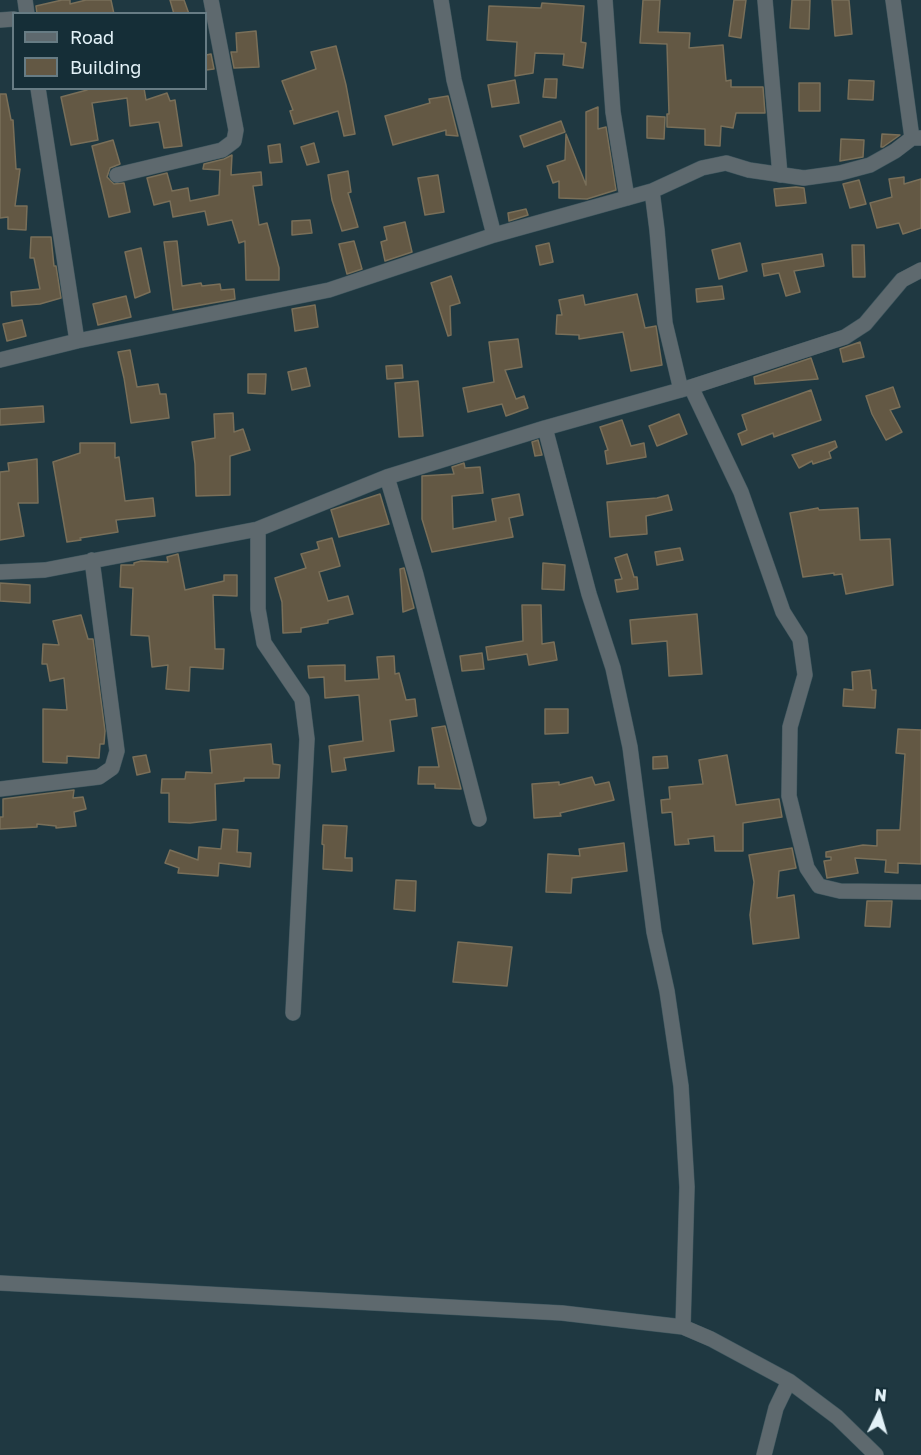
<!DOCTYPE html>
<html>
<head>
<meta charset="utf-8">
<style>
  body { margin:0 }
  #map { position:relative; width:921px; height:1455px; overflow:hidden; background:#1f3841; font-family:"Golos Text",sans-serif }
  canvas { display:block }
  .legend { position:absolute; left:12px; top:12px; width:195px; height:78px; box-sizing:border-box; background:#152e37; border:2px solid #677c84; margin:0; padding:8px 10px; list-style:none; font-size:18px; color:#e3f2f8 }
  .legend li { display:flex; align-items:center; gap:12px; height:30px }
  .legend b { width:30px; border:2px solid #677c84 }
  .north { position:absolute; left:849px; top:1383px; width:60px; height:60px; -webkit-text-stroke:4px #152e37; paint-order:stroke; rotate:5deg; font-size:16px; font-weight:700; line-height:24px; text-align:center; color:#e3f2f8 }
  .north::after { content:''; display:block; margin:auto; width:21px; height:27px; background:#e3f2f8; clip-path:polygon(50% 0,100% 100%,50% 72%,0 100%) }
</style>
</head>
<body>
<div id="map">
<canvas width="921" height="1455"></canvas>
<ul class="legend">
<li><b style="height:8px;background:#5e696e"></b>Road</li>
<li><b style="height:16px;background:#635844"></b>Building</li>
</ul>
<div class="north">N</div>
</div>
<script>
const g = document.querySelector('canvas').getContext('2d');
g.lineJoin = 'round';
function fill(path, color) {
  g.fillStyle = color;
  g.fill(path, 'evenodd');
}
function stroke(path, color, width, dash) {
  g.strokeStyle = color;
  g.lineWidth = width;
  g.lineCap = dash ? 'butt' : 'round';
  g.setLineDash(dash || []);
  g.stroke(path);
}
const building = new Path2D(`
  M62,0H70V4L86,0H111L114,14H37L36,6Z
  M170,0H184L189,14H174Z
  M643,0H660L658,32L690,33L689,48L723,45L726,81L731,80V87H763L765,113H736L733,128L721,126L720,146L705,145V129L667,127V114H669L667,44L640,43Z
  M734,0H746L741,38L729,36Z
  M792,0H810L809,29L790,28Z
  M832,0H849L852,34L835,36Z
  M542,3L584,6L581,42L586,43L583,68L563,65L564,54L535,53L533,73L515,76L517,42L487,40L489,6L541,8Z
  M256,31L259,67L234,68L231,52H237L236,33Z
  M336,46L346,85L355,134L344,136L338,111L294,124L290,111L293,110L282,81L316,69L311,52Z
  M211,54L214,69L206,70V55Z
  M545,79H557L556,98L543,97Z
  M515,80L519,103L492,107L488,85Z
  M849,80L874,81L873,100L848,99Z
  M799,83H820V111H799Z
  M86,88H144L146,100L167,93L170,101L175,100L182,146L164,148L159,122L130,126L127,98L92,103L98,140L71,145L61,97L87,90Z
  M0,94H6L11,120H13L16,169H20L15,206H27L26,230L8,229V217L0,218Z
  M448,96L458,136L446,135V130L393,145L385,116L430,103L429,99Z
  M598,107V129L606,127L616,190L587,199L559,198V181L553,183L547,166L565,160L566,134L586,185V112Z
  M647,116L665,117L664,139L647,138Z
  M561,121L565,132L524,147L520,136Z
  M882,134L900,135L883,147H881Z
  M841,139L864,140L863,157L840,161Z
  M113,140L120,164L110,168L107,177L114,184L124,183L130,212L109,217L92,146Z
  M314,143L319,162L307,165L301,147Z
  M280,144L282,162L270,163L268,146Z
  M232,155L231,175L261,172L262,185L253,186L259,225L267,223L279,268V280H246L245,241L239,243L232,220L208,225L205,211L173,217L170,201L154,205L147,178L167,173L172,191L188,188L190,201L219,195L220,170L203,169L204,164L224,159Z
  M348,171L351,192L348,193L358,227L342,231L332,200L328,175Z
  M438,175L444,212L425,215L418,178Z
  M904,177V184L921,179V228L903,234L899,223L877,228L870,203L892,197L889,179Z
  M859,180L866,204L850,208L843,184Z
  M796,187L804,188L806,203L776,206L774,189Z
  M526,209L528,215L509,221L508,213Z
  M310,220L312,233L292,235V221Z
  M405,222L412,252L385,261L381,242L387,240L384,227Z
  M31,237H51L54,266H56L61,298L40,304L12,306L11,292L40,289L34,258H30Z
  M177,241L182,286L201,283L202,286L220,284L221,290L234,289L235,299L173,310L164,242Z
  M354,241L362,269L347,274L339,244Z
  M549,243L553,262L540,265L536,246Z
  M740,243L747,271L719,279L712,250Z
  M852,245H864L865,277H853Z
  M141,248L150,292L135,298L125,252Z
  M822,254L824,266L794,271L800,292L786,296L779,273L764,276L762,264Z
  M451,276L460,303L450,306L451,335L448,336L431,283Z
  M722,286L724,299L697,302L696,289Z
  M637,294L645,328L656,326L662,365L631,371L623,332L579,339V335L556,334L557,315H562L559,300L583,295L585,305Z
  M126,296L131,317L98,325L93,304Z
  M315,305L318,327L295,331L292,309Z
  M22,320L26,336L7,341L3,324Z
  M518,339L522,367L505,370L516,399L524,396L528,408L506,416L502,404L468,412L463,388L494,382L489,342Z
  M860,342L864,357L843,362L840,349Z
  M130,350L137,387L158,384L160,394H166L169,418L131,423L124,378L118,352Z
  M811,358L818,379L755,384L754,377Z
  M402,365L403,378L387,379L386,366Z
  M306,368L310,386L292,390L288,372Z
  M248,374H266L265,394L248,393Z
  M418,381L423,436L399,437L395,383Z
  M893,387L900,407L890,410L902,432L886,440L872,414L866,396Z
  M811,390L821,420L774,437L773,433L742,445L738,434L747,430L742,415Z
  M43,406L44,422L0,425V409Z
  M233,413L234,432L243,429L250,450L230,456V495L196,496L195,464L192,442L215,438L214,414Z
  M679,414L687,434L657,446L649,426Z
  M622,420L631,446L644,443L646,457L607,464L605,451L608,450L600,427Z
  M538,440L542,455L535,456L532,442Z
  M835,441L837,447L829,452L831,458L813,464L812,461L799,468L792,455Z
  M80,443H115V458L119,457L125,501L153,498L155,516L116,520L118,532L80,538L81,540L67,542L53,462L80,453Z
  M37,459L38,503H18L24,536L0,540V472L9,471L8,463Z
  M464,463L465,468L480,467L483,493L452,496L453,529L496,521L492,499L519,494L523,515L509,518L513,537L432,552L422,519V476L454,474L452,467Z
  M380,494L389,524L339,537L331,510Z
  M668,495L672,510L646,516L647,534L610,537L607,502L657,498Z
  M818,508L819,510L858,508L860,540L890,539L893,585L846,594L842,574L834,575V573L803,577L790,513Z
  M332,538L340,566L319,572L328,601L348,596L353,614L328,620V623L301,628V632L283,633L282,602L275,578L306,568L301,554L319,549L317,542Z
  M680,548L683,560L657,565L655,552Z
  M178,554L185,590L224,581V575H237V596L213,595L215,649H224L223,669L190,667L189,691L166,689L168,665L152,667L149,636L131,635L133,588L120,587L121,565H134V563L141,561L168,562L167,557Z
  M627,554L634,577H637L638,589L617,592L615,580L622,579L615,558Z
  M543,563L565,565L564,590L542,589Z
  M404,568L414,608L403,612L400,569Z
  M0,583L30,585V603L0,601Z
  M522,605H541L542,644L554,642L557,660L529,665L527,654L488,660L486,647L523,641Z
  M697,614L702,674L669,676L667,641L632,644L630,620Z
  M81,615L88,639H93L105,731L104,744H100L99,758L67,756V763L43,762V709L67,710L64,678L50,681L47,664H42L43,644L59,645L53,621Z
  M482,653L484,669L462,671L460,656Z
  M394,656L395,674L399,673L406,700L415,699L417,716L390,720L394,751L344,758L346,770L332,772L329,746L363,741L359,695L325,698L324,677L309,678L308,666L345,665V681L379,679L377,657Z
  M870,670L872,690H876L875,708L843,706L844,689L853,690L852,672Z
  M545,709H568V733L545,734Z
  M445,726L461,789L435,788V784H418L419,767H439L432,728Z
  M898,729L921,730V864L898,863V873L885,872L886,860L855,858L858,873L827,878L824,861L831,860V857H826V852L863,845L877,846V830H900L905,754L896,753Z
  M271,744L273,764L280,765L279,778H244V781L215,784L216,820L190,823L169,822V793H161L162,779H185L186,772L212,773L210,750Z
  M146,755L150,772L137,775L133,757Z
  M727,755L736,805L779,799L782,817L743,823V851H715L714,836L688,839L689,844L675,845L672,812L662,813L661,800L670,799L669,787L703,784L699,760Z
  M667,756L668,768L653,769V757Z
  M592,777L595,785L609,782L614,800L560,813L561,816L534,818L532,784L559,782V785Z
  M74,790L73,798L83,797L86,809L74,812L76,826L56,828V826L37,824V827L0,829V817H3V799Z
  M323,825L347,826L345,858H352V871L323,869L324,845L322,844Z
  M223,829L238,830L237,852L251,853L250,867L219,863L218,876L178,873L179,868L165,863L170,850L198,860L199,847L221,849Z
  M624,843L627,871L572,878L571,893L546,892L548,854L580,856L579,849Z
  M792,848L796,868L779,871L777,898L794,895L799,938L753,944L750,915L754,882L749,855Z
  M396,880L416,881L415,911L394,909Z
  M867,901H892L890,927L865,926Z
  M458,942L512,947L507,986L453,982Z`);
const minor = new Path2D(`
  M25,0L27,14
  M441,0L454,80L494,235
  M605,0L613,112L627,198
  M765,0L780,175
  M893,0L912,138
  M0,20L14,19
  M38,88L77,341
  M117,175L222,150L234,141L236,130L211,0
  M652,191L657,230L665,323L681,390
  M0,360L77,341L329,290L494,235L652,191L702,168L726,163L749,170L804,178L840,173L870,165L895,151L912,138H921
  M691,387L741,492L783,612L800,639L805,675L790,727L789,796L807,868L819,886L840,891L921,892
  M545,428L589,594L613,668L630,747L654,932L667,991L681,1086L687,1187L683,1327
  M387,477L416,575L479,819
  M258,529V609L264,643L302,699L307,739L293,1013
  M0,572L45,570L258,529L387,477L545,428L691,387L845,337L865,324L902,280L921,270
  M0,789L99,777L112,768L117,751L92,560
  M0,1283L562,1313L683,1327L711,1339L789,1381L837,1417L876,1455
  M764,1455L776,1408L789,1381`);
fill(building, '#635844');
stroke(building, '#796f59', 1.5);
stroke(minor, '#3e565e', 16);
stroke(minor, '#5e696e', 15);
</script>
</body>
</html>
